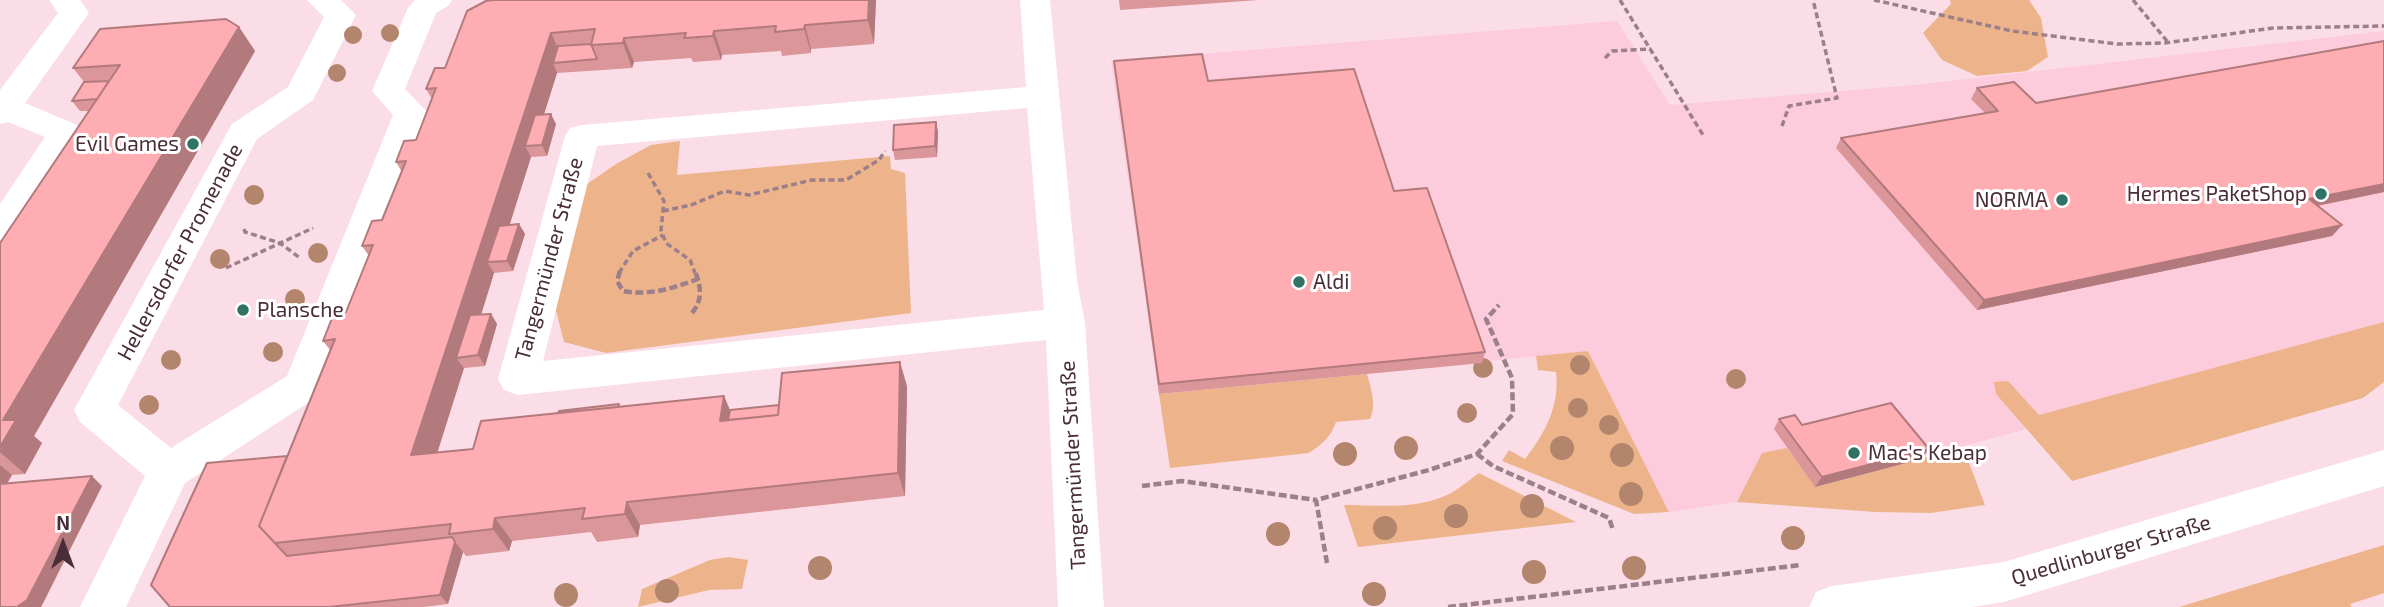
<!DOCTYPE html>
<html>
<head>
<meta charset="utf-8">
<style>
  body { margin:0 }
  #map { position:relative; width:2384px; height:607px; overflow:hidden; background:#fbdde7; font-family:"Exo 2",sans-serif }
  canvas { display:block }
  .north { position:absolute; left:28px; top:509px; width:70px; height:70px; -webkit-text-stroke:5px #fff; paint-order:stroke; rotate:0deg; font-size:19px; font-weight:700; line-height:28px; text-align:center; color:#492d38 }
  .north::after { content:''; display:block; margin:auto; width:24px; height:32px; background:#492d38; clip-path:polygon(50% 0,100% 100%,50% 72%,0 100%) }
</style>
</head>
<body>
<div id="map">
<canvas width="2384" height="607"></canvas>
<div class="north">N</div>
</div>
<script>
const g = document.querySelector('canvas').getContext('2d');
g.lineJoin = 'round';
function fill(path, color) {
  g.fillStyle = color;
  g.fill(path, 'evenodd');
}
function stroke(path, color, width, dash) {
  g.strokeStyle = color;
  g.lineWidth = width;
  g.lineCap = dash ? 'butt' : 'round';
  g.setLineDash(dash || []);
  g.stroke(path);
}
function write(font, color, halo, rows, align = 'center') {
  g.font = font + ' "Exo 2",sans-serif';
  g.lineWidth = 6;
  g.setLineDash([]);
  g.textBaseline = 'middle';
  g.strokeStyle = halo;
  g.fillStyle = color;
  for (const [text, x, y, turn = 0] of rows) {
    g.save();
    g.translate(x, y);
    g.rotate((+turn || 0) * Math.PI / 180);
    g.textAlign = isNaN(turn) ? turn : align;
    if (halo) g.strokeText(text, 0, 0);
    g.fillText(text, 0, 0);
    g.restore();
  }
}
const built = new Path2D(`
  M1617,21L1670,105L1915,85L2384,31V331L1789,494L1669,512L1588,351L1159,394L1111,61Z`);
const green = new Path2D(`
  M1950,0H2029L2041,18L2048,57L2027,71L1977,76L1942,60L1923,33L1951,4Z
  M680,141L677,175L890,156L891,169L905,173L911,313L606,353L564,342L553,299L587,184L616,164L651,145Z
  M2384,322V382L2363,398L2072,481L1996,394L1994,382L2008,381L2039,415Z
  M1588,351L1669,512L1634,514L1502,461L1509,450L1525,459C1545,433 1560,406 1556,372L1538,370L1536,356Z
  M1367,374C1371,389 1377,405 1370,419L1336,422C1331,437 1322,444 1309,453L1170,468L1159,394Z
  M1963,447L1985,505L1931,513L1876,512L1737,502L1762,453L1787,448L1816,487Z
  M1479,473L1576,522L1358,547L1344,505C1378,505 1415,510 1447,495C1458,490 1469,480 1479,473Z
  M2384,545V593L2350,604L2352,607H2179Z
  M729,557L748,560L742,589L709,590L638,607L642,589L710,560Z`);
const pathFar1 = new Path2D(`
  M1620,0L1703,135
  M1874,0L2012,31L2117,44L2165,43L2273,28L2384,26
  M2133,0L2167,41
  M1605,58L1612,51L1651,49
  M1782,126L1789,106L1837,98L1813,0
  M648,173L664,201L661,230L666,243L690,260L695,273
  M663,211L691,205L725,191L749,195L812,180H846L879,160L885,151
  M244,229L245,232L280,243L300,258
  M226,268L313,228
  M619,273L633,251L663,235`);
const path = new Path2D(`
  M620,271L617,281L623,291C650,296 673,288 698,279
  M692,313C703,300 701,286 695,271
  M1477,454L1493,466L1609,518L1613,530
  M1142,486L1182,481L1316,500
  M1327,563L1316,500L1429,470L1477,454L1513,414L1512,378L1486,319L1499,305
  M1448,607L1801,565`);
const minor = new Path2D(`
  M49,0H80L89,13L25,103L77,125L82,133L13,241L0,245V204L45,137L8,122L0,124V90L58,13Z
  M307,0H341L356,15L313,100L257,139L118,405L171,448L287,376L393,115L372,91L408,8L415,0H452L448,6L436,13L405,89L428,113L317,397L185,483L126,607H80L145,476L80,422L74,410L232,124L288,87L324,17Z
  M1020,0H1050L1077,280L1085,323L1104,607H1058L1046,340L518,395L504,390L498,379L565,136L570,128L582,125L1026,87ZM1027,108L1044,310L543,361L597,146Z
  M2384,450V486L2004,602L1972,607H1809L1816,592L1832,586L2004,562Z`);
const trees = [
  [390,33,9],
  [353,35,9],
  [337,73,9],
  [254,195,10],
  [318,253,10],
  [220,259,10],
  [295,299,10],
  [273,352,10],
  [171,360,10],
  [1580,365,10],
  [1483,368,10],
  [1736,379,10],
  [149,405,10],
  [1578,408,10],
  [1467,413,10],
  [1609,425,10],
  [1406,448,12],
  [1562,448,12],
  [1345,454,12],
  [1622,455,12],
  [1631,494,12],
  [1532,506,12],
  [1456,516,12],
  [1385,528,12],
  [1278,534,12],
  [1793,538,12],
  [820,568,12],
  [1634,568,12],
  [1534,572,12],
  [667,591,12],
  [1374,594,12],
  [566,595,12]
];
const wall = new Path2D(`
  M876,0L874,44L811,49V53L782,56L781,51L722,55L721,60L693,62L691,58L634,62L632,68L557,73L544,114L556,124L547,156L531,157L509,225L519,224L525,234L513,271L494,273L481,315L491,314L497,324L485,366L464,368L437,453L473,449L620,407L724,396L730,410L779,405L907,386L905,496L640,525L638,537L597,542L591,532L512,541L509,551L466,556L463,552L448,604L424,607H170L287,456L330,350L323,341L346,312L369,256L362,246L382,220L402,172L396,162L416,140L432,99L426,89L445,68L467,11Z
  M1119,0H1259L1120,10Z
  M239,27L255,51L34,436L42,443L25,474L12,475L7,484L102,486L41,607H0V243L89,111H80L72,101L84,82L73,68Z
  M1114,61L1208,81L1394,191L1485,352L1482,363L1159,394Z
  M1977,88L2036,103L2384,192L2318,206L2342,225L2332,236L1977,310L1836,148L1841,138L1985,113L1971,99Z
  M936,122L938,132L937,157L895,160L893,150Z
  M1779,419L1802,425L1929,449L1921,459L1815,487L1774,429Z`);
const shadedWall = new Path2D(`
  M869,0H876L874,44L868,20Z
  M805,25L811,49V53L804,29Z
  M239,27L255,51L34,436L42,443L25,474L0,452L3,420Z
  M714,31L722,55L721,60L713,36Z
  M551,33L562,57L553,63L557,73L534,146H525L531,157L498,262H487L494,273L468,356L456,358L464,368L429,479L411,455Z
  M624,38L634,62L632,68L623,43Z
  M551,114L556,124L547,156L542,145Z
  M936,122L938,132L937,157L935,146Z
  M2384,184V192L2300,209L2309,199Z
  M519,224L525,234L513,271L507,261Z
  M2342,225L2332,236L1977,310L1984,300Z
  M491,314L497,324L485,366L478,355Z
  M900,362L907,386L905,496L898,473Z
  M724,396L734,420L720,421Z
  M1929,449L1921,459L1815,487L1822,477Z
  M0,465L12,475L0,495Z
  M92,476L102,486L41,607H17Z
  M627,502L640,525L638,537L625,514Z
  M495,518L512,541L509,551L493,529Z
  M455,542L463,552L448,604L440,595Z`);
const building = new Path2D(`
  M493,0H869L868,20L805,25L804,29L775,32L776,26L714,31L713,36L684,38L686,33L624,38L623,43L591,45L595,29L551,33L411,455L473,449L481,421L724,396L720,421L778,415L782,373L900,362L898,473L627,502L625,514L582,519L585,508L495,518L493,529L449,534L451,524L275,543L259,526L335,339L323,341L334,313L346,312L373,245L362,246L372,221L382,220L406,161L396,162L404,141L416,140L436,88L426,89L435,68H445L467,11L486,1Z
  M226,19L239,27L3,420H16L0,447V243L120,65L73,68L100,29Z
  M2384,41V184L2309,199L2342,225L1984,300L1841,138L1998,111L1977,88L2014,82L2036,103Z
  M591,44L597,59L553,63L558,46Z
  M1202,54L1208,81L1354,69L1394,191L1427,188L1485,352L1159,384L1114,61Z
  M109,81L97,99L72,101L84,82Z
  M551,114L542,145L525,146L535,115Z
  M936,122L935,146L893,150L894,125Z
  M519,224L507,261L487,262L499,226Z
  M491,314L478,355L456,358L470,315Z
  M1891,403L1929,449L1822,477L1779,419L1795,415L1802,425Z
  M619,404L618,407L558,413L559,411Z
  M779,405L778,415L728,420L730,410Z
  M287,456L259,526L287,556L452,537L455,542L440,595L329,607H170L151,585L207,463Z
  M92,476L27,600L17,607H0V484Z`);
const markers = [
  [193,144,7,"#307263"],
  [2321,194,7,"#307263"],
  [2062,200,7,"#307263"],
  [1299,282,7,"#307263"],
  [243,310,7,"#307263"],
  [1854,453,7,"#307263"]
];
const poiNames = [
  ["Evil Games",179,144],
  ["Hermes PaketShop",2307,194],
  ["NORMA",2048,200],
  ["Aldi",1313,282,"left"],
  ["Plansche",257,310,"left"],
  ["Mac's Kebap",1868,453,"left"]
];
const streetNames = [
  ["Hellersdorfer Promenade",180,252,-62],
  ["Tangermünder Straße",549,259,-75],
  ["Tangermünder Straße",1073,465,-93],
  ["Quedlinburger Straße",2111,550,-16]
];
fill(built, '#fccbdc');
fill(green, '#edb48c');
stroke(pathFar1, '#9c7f89', 3.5, [6, 3.5]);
stroke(path, '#9c7f89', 4.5, [8, 3.5]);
fill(minor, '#fff');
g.fillStyle = '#b2856c';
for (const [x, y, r] of trees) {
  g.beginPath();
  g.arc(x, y, r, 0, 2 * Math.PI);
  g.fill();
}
fill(wall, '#da9699');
fill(shadedWall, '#b27a7d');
fill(building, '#feaeb2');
stroke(building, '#b27a7d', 2);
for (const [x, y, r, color] of markers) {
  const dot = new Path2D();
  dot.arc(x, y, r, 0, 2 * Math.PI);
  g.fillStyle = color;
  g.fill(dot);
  stroke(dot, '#fff', 2.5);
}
write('21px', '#492d38', '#fff', poiNames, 'right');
write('21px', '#492d38', '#fff', streetNames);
</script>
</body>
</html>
